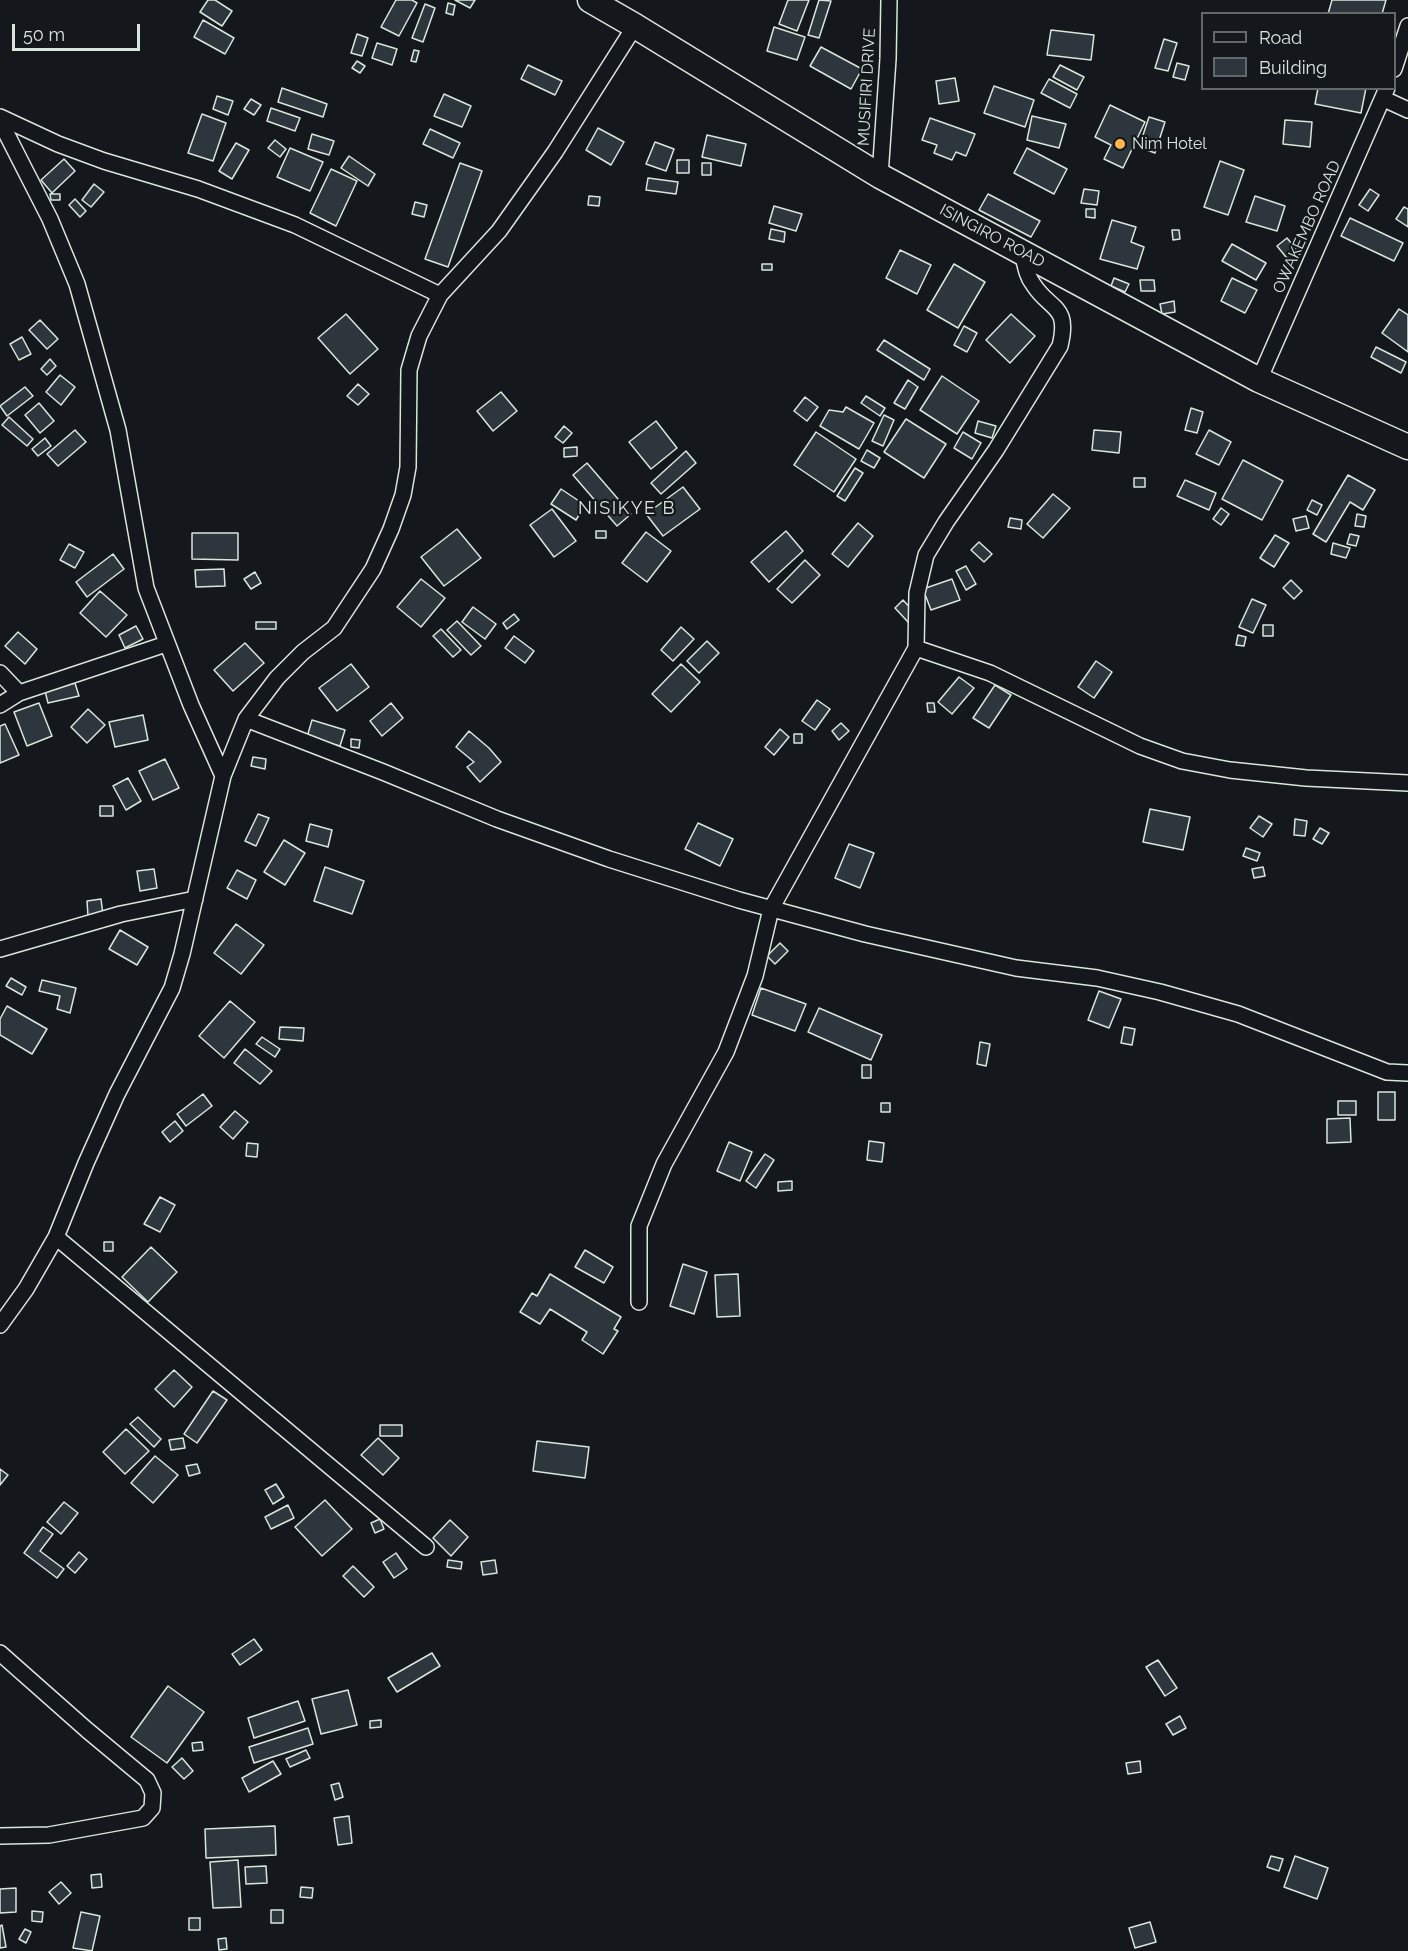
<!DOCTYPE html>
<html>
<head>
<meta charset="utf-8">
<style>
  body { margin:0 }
  #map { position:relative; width:1408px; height:1951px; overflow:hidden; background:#14181c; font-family:Raleway,sans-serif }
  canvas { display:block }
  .legend { position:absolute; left:1201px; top:12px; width:195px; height:78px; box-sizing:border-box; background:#14181c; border:2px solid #626a69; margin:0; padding:8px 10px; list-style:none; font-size:18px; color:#d8e6dc }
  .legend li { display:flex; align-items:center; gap:12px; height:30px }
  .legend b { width:30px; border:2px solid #626a69 }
  .scale { position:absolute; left:12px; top:24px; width:128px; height:27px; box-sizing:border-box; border:3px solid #d8e6dc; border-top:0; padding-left:8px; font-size:18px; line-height:21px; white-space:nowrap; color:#d8e6dc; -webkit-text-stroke:4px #14181c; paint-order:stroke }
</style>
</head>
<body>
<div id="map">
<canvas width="1408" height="1951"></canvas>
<ul class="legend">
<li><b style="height:8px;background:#14181c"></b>Road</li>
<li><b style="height:16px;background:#2c363c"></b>Building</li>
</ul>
<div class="scale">50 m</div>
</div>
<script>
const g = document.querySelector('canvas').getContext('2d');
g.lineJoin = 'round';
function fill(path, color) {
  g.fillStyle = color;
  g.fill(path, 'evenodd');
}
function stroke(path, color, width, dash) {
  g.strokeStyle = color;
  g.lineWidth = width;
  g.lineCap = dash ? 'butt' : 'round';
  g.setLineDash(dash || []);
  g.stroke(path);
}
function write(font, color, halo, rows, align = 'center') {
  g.font = font + ' Raleway,sans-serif';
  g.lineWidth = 4.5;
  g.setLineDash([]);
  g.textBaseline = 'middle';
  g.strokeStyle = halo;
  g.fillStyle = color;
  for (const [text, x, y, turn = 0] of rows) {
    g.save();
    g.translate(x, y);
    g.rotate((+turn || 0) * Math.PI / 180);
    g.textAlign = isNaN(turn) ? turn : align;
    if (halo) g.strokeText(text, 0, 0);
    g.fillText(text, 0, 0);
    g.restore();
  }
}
const building = new Path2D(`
  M208,0H215L232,11L222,26L200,12Z
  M396,0H412L417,3L399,36L381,27Z
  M455,0H475L470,8Z
  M788,0H809L797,31L779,24Z
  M819,0L831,1L819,38L808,35Z
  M1332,0H1386L1382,14H1328Z
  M448,3L455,5L453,15L446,13Z
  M425,4L435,8L423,42L412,38Z
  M203,20L234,38L225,54L194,37Z
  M774,27L805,37L797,60L767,51Z
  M1051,30L1094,35L1091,60L1047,55Z
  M357,34L368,38L362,56L351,53Z
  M1164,39L1177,43L1168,71L1155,68Z
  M377,43L397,49L392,65L372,58Z
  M821,47L862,69L851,89L810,66Z
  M414,50L419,51L416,62L411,61Z
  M357,61L365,66L360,73L352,68Z
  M1177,63L1189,66L1185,80L1173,77Z
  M528,65L562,81L555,95L521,79Z
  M1060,65L1084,77L1077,90L1053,77Z
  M955,78L959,101L939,104L936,81Z
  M1049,79L1077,94L1070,108L1041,93Z
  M994,86L1034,100L1025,127L984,113Z
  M282,88L327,104L323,117L278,102Z
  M1318,88H1366L1361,113L1315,104Z
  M444,94L471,106L462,127L434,116Z
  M217,96L233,101L228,115L213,109Z
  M251,99L261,105L254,115L244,109Z
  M1110,105L1145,122L1123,168L1104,159L1111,145L1095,137Z
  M271,108L300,118L295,131L267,121Z
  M202,114L226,123L213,161L188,153Z
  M1032,116L1066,124L1059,148L1027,140Z
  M1149,117L1165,122L1155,153L1139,147Z
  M930,118L975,134L966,156L956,152L952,160L934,153L937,145L922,140Z
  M1285,120L1312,122L1310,147L1283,144Z
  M598,128L624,142L611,165L586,150Z
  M430,129L460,143L453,158L423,144Z
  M312,134L334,141L329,155L308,149Z
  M707,135L746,144L741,166L702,157Z
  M275,140L286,149L280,157L268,148Z
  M655,142L674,149L666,171L646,164Z
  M236,143L249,150L232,179L219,171Z
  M290,148L323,162L310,191L277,177Z
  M1027,148L1067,169L1054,194L1014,173Z
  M349,156L375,174L368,186L341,168Z
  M64,159L75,171L52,193L41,180Z
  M677,160H689V173H677Z
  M1220,161L1244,170L1228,215L1204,207Z
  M460,163L482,171L448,267L425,259Z
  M702,163H711V175H702Z
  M331,169L357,181L336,226L310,213Z
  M648,178L678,182L676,194L646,190Z
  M94,184L104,192L91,207L82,200Z
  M1084,189L1099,191L1097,205L1081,203Z
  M1370,189L1379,195L1368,211L1359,205Z
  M50,194H60V200H51Z
  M988,194L1040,221L1031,237L979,210Z
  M589,196L600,197L599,206L588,205Z
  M1255,196L1285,206L1277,231L1246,222Z
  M75,199L86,211L80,217L69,205Z
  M415,202L427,205L424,217L412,214Z
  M774,206L802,214L796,231L769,223Z
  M1404,207L1408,209V227L1396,219Z
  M1086,209H1095V218L1086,217Z
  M1350,218L1403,243L1394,261L1341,236Z
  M1112,220L1136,227L1131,242L1144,247L1137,269L1100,259Z
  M771,229L785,232L784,242L769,239Z
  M1172,230H1179L1180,239L1173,240Z
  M1287,238L1300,254L1290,262L1277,246Z
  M1232,244L1266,263L1256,280L1222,261Z
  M900,250L931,265L917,294L886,278Z
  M762,264H772V270H762Z
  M954,264L985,282L958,328L927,310Z
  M1114,278L1129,284L1125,292L1111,286Z
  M1232,278L1257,290L1245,313L1221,301Z
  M1140,280H1154L1155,291H1141Z
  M1174,301L1175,312L1162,314L1160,304Z
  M1399,309L1408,315V352L1382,333Z
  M346,314L378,349L350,374L318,338Z
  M1011,314L1035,336L1010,363L986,340Z
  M40,320L58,339L47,349L29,330Z
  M964,326L977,333L967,352L954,345Z
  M22,337L31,354L19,360L10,344Z
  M884,340L930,369L924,380L877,350Z
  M1376,347L1406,362L1401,373L1371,357Z
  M50,359L56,366L47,375L41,369Z
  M60,375L75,387L61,405L46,392Z
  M942,376L979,401L957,434L920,410Z
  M908,380L918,387L905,409L894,403Z
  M358,384L369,394L358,405L347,396Z
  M25,387L33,396L7,416L0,406Z
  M501,392L517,411L493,431L477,411Z
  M866,396L885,408L880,416L861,403Z
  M805,397L818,407L807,421L794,411Z
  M39,403L54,421L40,433L25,415Z
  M846,407L874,423L859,449L820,426L829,410L843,412Z
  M1191,408L1203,412L1197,433L1185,430Z
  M884,415L894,420L883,446L872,441Z
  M9,417L33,439L27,446L2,425Z
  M906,419L946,444L924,478L884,452Z
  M656,421L677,448L651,469L629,442Z
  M978,421L996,426L992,438L975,433Z
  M564,426L572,433L563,443L555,437Z
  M75,430L86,442L58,466L47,454Z
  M1094,430L1121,432L1119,453L1092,450Z
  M1209,430L1231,442L1219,465L1196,454Z
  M816,432L856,459L834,492L794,465Z
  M963,432L981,443L972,459L954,448Z
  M45,438L51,446L38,456L32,449Z
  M577,447V456L564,457V448Z
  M867,450L880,458L874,468L861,461Z
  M686,451L696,463L661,494L651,483Z
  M1243,460L1283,481L1262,520L1222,499Z
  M587,463L631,514L617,526L573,475Z
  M855,468L863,473L845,501L837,496Z
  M1348,475L1375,490L1363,510L1350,502L1326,542L1313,534Z
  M1134,478H1145V487H1134Z
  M1185,480L1216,493L1209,510L1177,496Z
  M683,487L700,509L663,536L646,514Z
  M561,489L585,505L576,520L551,504Z
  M1053,494L1070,508L1043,538L1027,524Z
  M1312,500L1322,505L1317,515L1307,510Z
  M1221,508L1229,514L1221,525L1213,519Z
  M552,509L576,541L554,557L530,525Z
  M1357,514L1366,516L1364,527L1355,526Z
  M1306,516L1309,528L1296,531L1293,519Z
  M1010,518L1022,520L1021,529L1008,527Z
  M858,523L873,536L848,567L832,554Z
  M457,529L481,558L444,586L421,557Z
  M596,531H606V538H596Z
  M786,531L803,551L769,582L751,562Z
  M646,532L671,551L647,582L622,563Z
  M192,533H238V560L192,559Z
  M1350,534L1359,536L1356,546L1347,544Z
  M1275,535L1289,543L1274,567L1260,558Z
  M979,542L992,554L984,562L971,550Z
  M1333,543L1350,548L1346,558L1331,554Z
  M69,544L84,552L75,568L60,560Z
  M113,554L124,569L87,597L76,582Z
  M805,560L820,575L792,603L777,589Z
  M966,566L976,584L966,590L956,571Z
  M224,569L225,586L196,587L195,570Z
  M255,572L261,583L251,589L244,579Z
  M421,579L445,598L421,627L397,607Z
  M952,579L960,600L931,610L923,589Z
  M1291,580L1302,591L1294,599L1283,588Z
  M100,591L127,615L106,637L80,613Z
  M1252,599L1266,605L1253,633L1239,627Z
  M903,600L916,614L908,622L895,608Z
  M473,607L496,624L485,639L462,622Z
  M514,614L519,620L507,629L503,623Z
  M457,621L481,646L471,655L447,630Z
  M256,622H276V629H256Z
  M1263,625H1273V636H1263Z
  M136,626L143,639L125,648L119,635Z
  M681,627L694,639L673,661L661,650Z
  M441,629L461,650L453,657L433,636Z
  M18,632L37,649L25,664L5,646Z
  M1238,635L1246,637L1244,646L1236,645Z
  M514,636L534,651L525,663L505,648Z
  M707,641L719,653L699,673L687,661Z
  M245,643L264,663L233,691L214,670Z
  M1096,661L1112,672L1094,698L1078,687Z
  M351,664L369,687L337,711L319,688Z
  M681,664L700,682L671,712L652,694Z
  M959,677L974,688L952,714L938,702Z
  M75,683L79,696L48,703L45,691Z
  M995,685L1011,695L989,728L973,718Z
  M817,700L830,709L815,730L802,721Z
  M39,703L52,736L27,746L14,712Z
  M391,703L403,718L382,736L370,721Z
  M927,703H934L935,712H928Z
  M88,709L105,725L87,743L71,727Z
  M143,715L148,740L115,747L109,722Z
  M312,720L345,730L340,746L307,737Z
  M841,723L849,731L839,740L832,731Z
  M5,724L19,755L0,763V726Z
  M780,729L789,737L774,755L765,747Z
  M469,731L489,748L501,762L480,782L467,767L474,762L456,747Z
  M794,734H802V743H794Z
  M351,739L360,740L359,748L351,747Z
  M253,757L266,759L265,769L251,766Z
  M165,759L179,788L153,800L139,771Z
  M128,778L141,801L126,810L113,786Z
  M100,806H113V816H100Z
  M1150,809L1190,817L1183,850L1143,842Z
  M258,814L269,818L256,846L245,841Z
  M1259,816L1272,824L1263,837L1250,828Z
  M1295,819L1307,821L1305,836L1294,835Z
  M698,823L733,839L720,866L685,849Z
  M310,824L332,830L328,847L306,841Z
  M1320,828L1329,833L1322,844L1313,839Z
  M284,840L305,853L285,885L264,872Z
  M849,844L874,853L860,888L835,878Z
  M1246,848L1260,853L1257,861L1243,856Z
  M325,867L364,881L352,914L314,901Z
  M1263,867L1265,876L1254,878L1252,869Z
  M154,869L157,888L140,891L137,871Z
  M237,870L256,880L247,899L227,888Z
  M101,899L103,915L88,916L87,901Z
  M236,924L264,945L241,974L214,953Z
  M120,930L148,947L137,965L109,949Z
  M780,943L788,951L775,964L767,956Z
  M11,978L26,987L22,995L6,986Z
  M42,980L76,988L70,1013L57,1009L60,996L39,991Z
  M761,988L806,1004L795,1031L752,1015Z
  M1099,991L1121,999L1109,1028L1088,1020Z
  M230,1001L255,1022L224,1058L199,1036Z
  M7,1006L47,1029L32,1054L0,1035V1019Z
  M819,1008L882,1035L871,1060L808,1032Z
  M280,1027L304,1028L303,1041L279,1039Z
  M1124,1027L1135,1029L1132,1045L1121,1043Z
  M262,1037L280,1049L275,1057L256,1044Z
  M980,1042L990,1044L986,1066L977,1064Z
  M245,1049L272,1071L260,1084L234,1063Z
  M862,1065H871V1078H862Z
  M1378,1092H1395V1120H1378Z
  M203,1094L212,1106L186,1126L177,1114Z
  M1338,1101H1356V1115H1338Z
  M881,1103H890V1112H881Z
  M235,1111L248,1122L233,1139L220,1127Z
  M1350,1118L1351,1142L1327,1143V1119Z
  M175,1121L183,1131L170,1142L162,1132Z
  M869,1141L884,1143L882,1162L867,1160Z
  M729,1142L752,1152L740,1181L717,1171Z
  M247,1143L258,1144L257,1157L246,1156Z
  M765,1154L774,1160L756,1188L746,1181Z
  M792,1181V1190L778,1191V1182Z
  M160,1197L175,1205L160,1232L144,1224Z
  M104,1242H113V1251H104Z
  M151,1247L177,1272L148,1302L122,1277Z
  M585,1250L613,1267L604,1283L575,1267Z
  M683,1264L707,1272L694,1314L670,1306Z
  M550,1274L621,1317L614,1329L618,1331L603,1354L582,1340L587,1332L550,1309L540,1324L520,1312L532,1293L537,1296Z
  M738,1274L740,1316L717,1317L715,1275Z
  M174,1370L192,1387L174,1407L155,1389Z
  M213,1391L227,1400L197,1443L184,1434Z
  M138,1417L161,1439L154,1447L130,1424Z
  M380,1425H402V1436H380Z
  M126,1429L149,1451L125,1474L103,1452Z
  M183,1438L185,1448L171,1450L169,1440Z
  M378,1438L399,1458L383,1475L361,1455Z
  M537,1441L589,1447L585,1478L533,1471Z
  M155,1456L178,1475L153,1503L131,1483Z
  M197,1464L200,1473L189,1476L186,1466Z
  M0,1469L8,1475L0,1485Z
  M276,1484L284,1497L273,1504L265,1490Z
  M325,1500L352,1529L322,1556L295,1527Z
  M64,1502L78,1513L61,1534L47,1522Z
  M288,1505L294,1518L271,1529L265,1517Z
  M380,1519L384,1529L375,1533L371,1523Z
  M450,1520L468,1537L451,1556L433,1538Z
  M43,1527L53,1534L40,1551L64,1569L57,1578L24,1553Z
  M79,1552L87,1559L75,1573L67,1566Z
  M396,1553L407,1569L394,1578L383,1562Z
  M448,1560L462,1562L461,1569L447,1567Z
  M495,1560L497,1573L483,1575L481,1562Z
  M353,1566L374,1587L364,1597L343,1576Z
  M254,1639L262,1650L240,1665L232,1654Z
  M432,1653L440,1666L397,1692L388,1678Z
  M1158,1660L1177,1688L1165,1696L1146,1667Z
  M168,1686L204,1712L167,1763L131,1737Z
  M348,1690L357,1725L321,1734L312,1699Z
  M298,1701L305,1721L254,1738L248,1718Z
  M1180,1716L1186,1728L1173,1735L1166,1724Z
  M381,1720V1727L370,1728V1721Z
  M308,1728L313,1744L254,1763L249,1747Z
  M202,1742L203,1750L193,1751L192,1743Z
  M306,1750L310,1758L290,1767L286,1759Z
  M182,1758L193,1771L184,1779L172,1767Z
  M273,1761L281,1774L249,1792L242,1778Z
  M1140,1761L1141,1772L1128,1774L1126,1763Z
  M339,1783L343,1797L335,1800L331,1785Z
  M349,1816L352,1843L338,1845L334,1818Z
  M275,1826L276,1855L206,1858L205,1829Z
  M1271,1856L1283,1859L1279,1871L1267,1867Z
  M1295,1856L1328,1868L1317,1899L1284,1887Z
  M238,1860L241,1907L213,1908L210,1862Z
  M266,1866L267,1883L246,1884L245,1867Z
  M101,1874L102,1887L92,1888L91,1875Z
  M61,1882L71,1893L59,1904L49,1892Z
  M301,1887L313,1888L312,1898L300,1897Z
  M16,1888V1912L0,1913V1889Z
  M271,1910H283V1923H271Z
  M32,1911L43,1912L42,1922L32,1921Z
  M81,1912L100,1916L92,1951L73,1948Z
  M189,1918H200V1930H189Z
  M1150,1922L1156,1942L1135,1948L1129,1928Z
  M2,1925L6,1947L0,1948V1926Z
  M25,1929L31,1932L26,1943L19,1939Z
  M226,1938L227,1949L219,1950L218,1939Z`);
const street = new Path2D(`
  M1394,69L1408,26
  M1384,99L1408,110
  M0,117L58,144L104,161L198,189L295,225L440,295
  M0,121L50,219L77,284L118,430L146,588L191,705L223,776
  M880,176L888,59L889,0
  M1022,252C1025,263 1026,275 1033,284C1050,311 1070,304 1060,346L996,450L946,522L926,555L917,593L916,648L990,673L1140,746L1182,761L1230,770L1306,778L1408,783
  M1259,380L1387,88
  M0,673L19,693L166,644
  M0,705L19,693
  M246,719L383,772L497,819L609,859L739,900L865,934L1016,968L1097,978L1160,992L1238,1014L1387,1072L1408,1073
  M0,949L121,914L195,899
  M56,1237L426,1547
  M639,1302V1226L664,1164L726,1052L755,976L771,909L916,648
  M0,1325L26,1289L56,1237L86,1163L117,1094L172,988L182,954L223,776L246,719L277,678L303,652L334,628L373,569L391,529L403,495L408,467L409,370L419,336L440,295L499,231L555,152L635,26
  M0,1653L87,1730L147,1780L153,1793L152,1808L143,1818L49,1835L0,1836`);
const primary = new Path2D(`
  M590,0L635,26L880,176L1259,380L1408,447`);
const markers = [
  [1120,144,6,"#ffb74d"]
];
const streetNames = [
  ["MUSIFIRI DRIVE",867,87,-87],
  ["OWAKEMBO ROAD",1307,227,-66],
  ["ISINGIRO ROAD",992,236,28]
];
const poiNames = [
  ["Nim Hotel",1132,144]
];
const neighbourhoodNames = [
  ["NISIKYE B",627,509]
];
fill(building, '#2c363c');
stroke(building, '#d8e6dc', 1.5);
stroke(street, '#d8e6dc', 18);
stroke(primary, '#d8e6dc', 27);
stroke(street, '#14181c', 15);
stroke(primary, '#14181c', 24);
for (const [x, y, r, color] of markers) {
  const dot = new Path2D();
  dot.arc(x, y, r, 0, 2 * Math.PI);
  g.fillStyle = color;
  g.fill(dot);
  stroke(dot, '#14181c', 2);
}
write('16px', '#d8e6dc', '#14181c', streetNames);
write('16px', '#d8e6dc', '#14181c', poiNames, 'left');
g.letterSpacing = '1.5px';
write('18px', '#d8e6dc', '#14181c', neighbourhoodNames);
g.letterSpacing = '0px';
</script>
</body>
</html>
